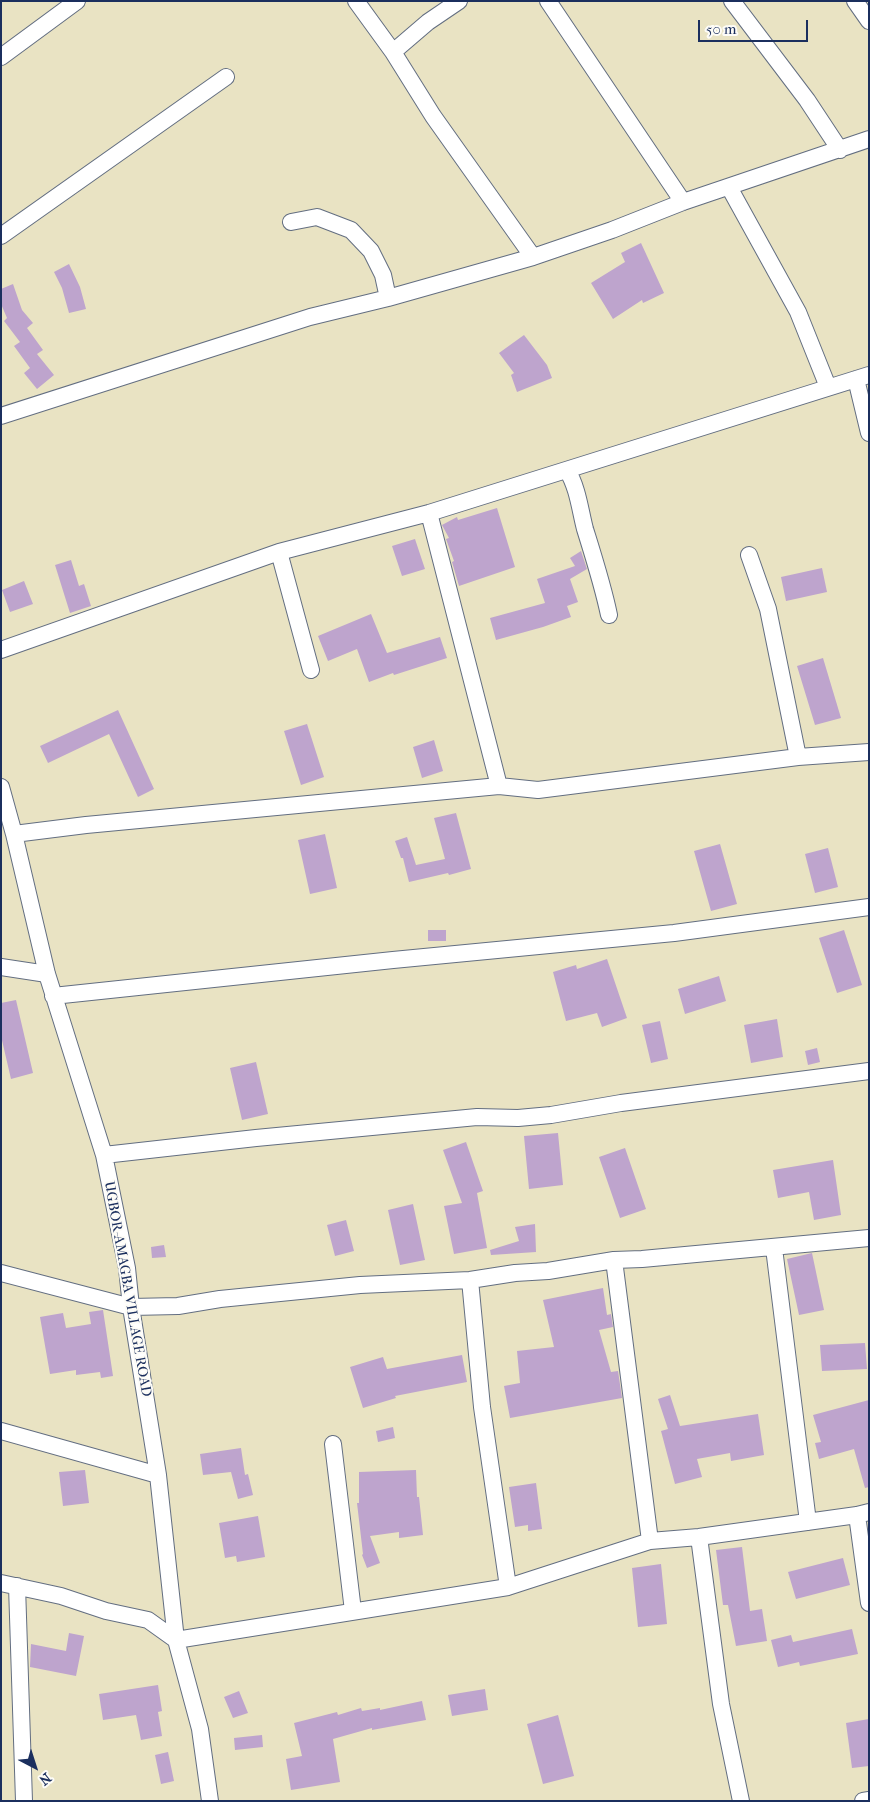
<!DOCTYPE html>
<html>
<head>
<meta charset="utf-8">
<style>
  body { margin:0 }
  #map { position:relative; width:870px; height:1802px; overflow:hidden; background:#e9e3c3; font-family:"IM FELL French Canon",serif }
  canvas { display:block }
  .frame { position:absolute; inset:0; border:2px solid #1b2f5e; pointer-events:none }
  .north { position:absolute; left:10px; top:1742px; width:50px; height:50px; -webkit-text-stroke:4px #fdfcf7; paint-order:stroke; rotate:140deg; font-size:14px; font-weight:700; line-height:20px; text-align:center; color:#1b2f5e }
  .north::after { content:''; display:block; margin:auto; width:18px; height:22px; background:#1b2f5e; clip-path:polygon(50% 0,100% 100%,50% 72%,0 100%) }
  .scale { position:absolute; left:698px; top:20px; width:110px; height:22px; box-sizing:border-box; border:2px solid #1b2f5e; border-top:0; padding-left:6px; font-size:15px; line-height:18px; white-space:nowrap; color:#1b2f5e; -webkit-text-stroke:4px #fdfcf7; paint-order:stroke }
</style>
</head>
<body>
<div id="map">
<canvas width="870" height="1802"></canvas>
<div class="frame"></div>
<div class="north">N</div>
<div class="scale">50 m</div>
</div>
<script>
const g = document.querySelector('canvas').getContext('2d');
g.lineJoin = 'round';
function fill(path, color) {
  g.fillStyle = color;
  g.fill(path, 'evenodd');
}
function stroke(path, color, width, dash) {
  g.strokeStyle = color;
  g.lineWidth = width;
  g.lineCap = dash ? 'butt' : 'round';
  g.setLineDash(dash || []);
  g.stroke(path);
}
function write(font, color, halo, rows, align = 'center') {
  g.font = font + ' "IM FELL French Canon",serif';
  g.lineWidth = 4;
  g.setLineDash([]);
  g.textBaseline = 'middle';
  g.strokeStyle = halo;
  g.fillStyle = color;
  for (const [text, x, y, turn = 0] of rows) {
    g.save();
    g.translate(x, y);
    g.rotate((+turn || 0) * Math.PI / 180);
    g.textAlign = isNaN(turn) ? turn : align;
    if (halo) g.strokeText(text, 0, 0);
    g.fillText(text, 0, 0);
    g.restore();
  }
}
const building = new Path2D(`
  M641,243L664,293L643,303L642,300L613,319L591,283L625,262L621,253Z
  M69,264L80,287L86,309L69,313L62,288L54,272Z
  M13,284L22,310L33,323L27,328L43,350L37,354L54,375L37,389L24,373L30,368L14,346L20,342L4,321L7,318L1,304V289Z
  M524,335L547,365L552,378L517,392L511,375L514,373L499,353Z
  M497,508L515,567L459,586L452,562L454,561L446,539L449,538L442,525L457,517L458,520Z
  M415,539L425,569L402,576L392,546Z
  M581,551L587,569L570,579L578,602L567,606L571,617L543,627L496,640L490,618L545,603L537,579L575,566L570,558Z
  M71,560L79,586L84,584L91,606L70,613L55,565Z
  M822,568L827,592L786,601L781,577Z
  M24,581L33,604L10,612L2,590Z
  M371,614L387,653L440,637L447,658L394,675L393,673L369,682L357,649L328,661L318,636Z
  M823,658L841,718L815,725L797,666Z
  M118,710L154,789L138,797L109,734L48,763L40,746Z
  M307,724L324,777L301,785L284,731Z
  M434,740L443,771L422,778L413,747Z
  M456,813L471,869L449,875L448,873L409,882L403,858H401L395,841L407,837L416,865L445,859L434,818Z
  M325,834L337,888L310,894L298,840Z
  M720,844L737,904L711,911L694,851Z
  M828,848L838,887L815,893L805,854Z
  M428,930H446V941H428Z
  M844,930L862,985L837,993L819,938Z
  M607,959L627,1018L602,1027L597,1013L566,1021L553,972L576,965L577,969Z
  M719,976L726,1001L685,1014L678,989Z
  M16,1000L33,1073L11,1079L1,1036V1003Z
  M777,1019L783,1057L751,1063L744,1025Z
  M660,1021L668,1059L651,1063L642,1025Z
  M817,1048L820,1062L808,1065L805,1051Z
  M256,1062L268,1114L242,1120L230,1068Z
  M558,1133L563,1185L529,1189L524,1136Z
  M466,1142L483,1191L477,1193L487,1248L454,1254L444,1206L462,1203L443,1150Z
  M625,1148L646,1209L620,1218L599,1157Z
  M833,1160L841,1215L814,1220L809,1192L778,1198L773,1170Z
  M413,1204L425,1260L400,1265L388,1210Z
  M346,1220L354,1251L335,1256L327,1225Z
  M535,1224L536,1252L491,1255L490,1250L519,1241L515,1227Z
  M164,1245L166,1257L152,1258L151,1247Z
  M812,1253L824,1310L799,1315L787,1259Z
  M603,1288L607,1315L611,1314L613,1327L599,1330L611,1372L618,1371L622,1398L510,1418L504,1386L520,1383L517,1351L554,1347L543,1300Z
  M103,1310L113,1376L101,1378L100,1372L76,1375V1370L50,1374L40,1317L63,1313L66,1328L91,1324L89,1312Z
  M865,1343L867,1369L822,1371L820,1345Z
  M462,1355L467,1382L395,1396L396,1398L363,1408L350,1367L383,1357L387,1369Z
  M670,1395L680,1426L758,1414L764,1455L731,1461L730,1453L697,1459L702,1477L675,1484L661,1431L668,1429L658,1399Z
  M869,1400V1487L865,1488L854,1449L819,1459L815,1443L821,1442L813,1415Z
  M393,1427L395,1438L378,1442L376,1431Z
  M241,1448L245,1475L248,1474L253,1495L238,1499L231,1472L203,1475L200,1454Z
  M85,1470L89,1503L63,1506L59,1472Z
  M416,1470L417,1497H419L423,1535L399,1538V1532L370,1536L380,1563L367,1568L362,1555L363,1554L357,1503H359V1472Z
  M536,1483L542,1529L528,1531V1525L515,1527L509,1487Z
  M258,1516L265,1557L237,1562L236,1556L225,1558L219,1523Z
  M742,1547L750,1611L762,1609L767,1641L736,1646L728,1605H723L716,1550Z
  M843,1558L850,1585L796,1599L788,1572Z
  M661,1564L667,1624L638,1627L632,1568Z
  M852,1629L858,1654L800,1666L799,1662L778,1667L771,1640L791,1635L793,1642Z
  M69,1633L84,1636L76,1676L30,1667L31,1644L66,1651Z
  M158,1685L162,1711L158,1712L162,1736L141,1740L136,1715L103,1720L99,1694Z
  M485,1689L488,1710L452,1716L448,1695Z
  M239,1691L248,1713L233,1718L224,1697Z
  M422,1701L426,1720L372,1730V1728L333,1739L340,1782L291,1790L286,1759L302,1756L294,1723L337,1712L338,1715L361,1708L362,1711L380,1708V1710Z
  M558,1715L574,1776L543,1784L527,1724Z
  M869,1719V1766L852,1768L846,1723Z
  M262,1735L263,1747L235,1750L234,1738Z
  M168,1752L174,1781L161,1784L155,1755Z`);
const minor = new Path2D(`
  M356,1L393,52L433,116L533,257
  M548,1L683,202
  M732,1L807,100L840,150
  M855,1L869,21
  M393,52L428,22L459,1
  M1,57L77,1
  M729,187L798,312L828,387
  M291,222L317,217L351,230L371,251L383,275L388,298
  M1,236L226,77
  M856,379L869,433
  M1,416L310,317L388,298L533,257L612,230L683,202L869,139
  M567,470C578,488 580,510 585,529C594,558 603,586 609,615
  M429,513L499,786
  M279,552L311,670
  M749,555L768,609L798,757
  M1,650L279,552L429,513L869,375
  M1,787L14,834L47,974L104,1155L127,1268L131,1307L158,1475L176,1640L200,1729L210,1801
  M14,834L86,825L499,786L538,790L798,757L869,752
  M1,967L47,974
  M53,996L393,960L674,933L869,907
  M104,1155L256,1138L477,1117L518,1118L551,1115L621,1103L869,1071
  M774,1248L808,1522
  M614,1260L650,1541
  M1,1273L131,1307L178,1306L220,1299L360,1285L470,1280L515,1273L548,1271L614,1260L642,1259L869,1238
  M470,1280L482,1407L508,1587
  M1,1431L158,1475
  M333,1444L353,1611
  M857,1515L869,1603
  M699,1537L721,1704L741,1801
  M1,1583L61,1596L106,1611L148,1620L176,1640L508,1587L650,1541L699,1537L857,1515L869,1512
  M17,1586L24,1801
  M863,1801L869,1800`);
const streetNames = [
  ["UGBOR-AMAGBA VILLAGE ROAD",127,1289,80]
];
fill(building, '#bea4cd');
stroke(minor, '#636e81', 18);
stroke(minor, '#fff', 16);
write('14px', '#1b2f5e', '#fdfcf7', streetNames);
</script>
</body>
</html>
